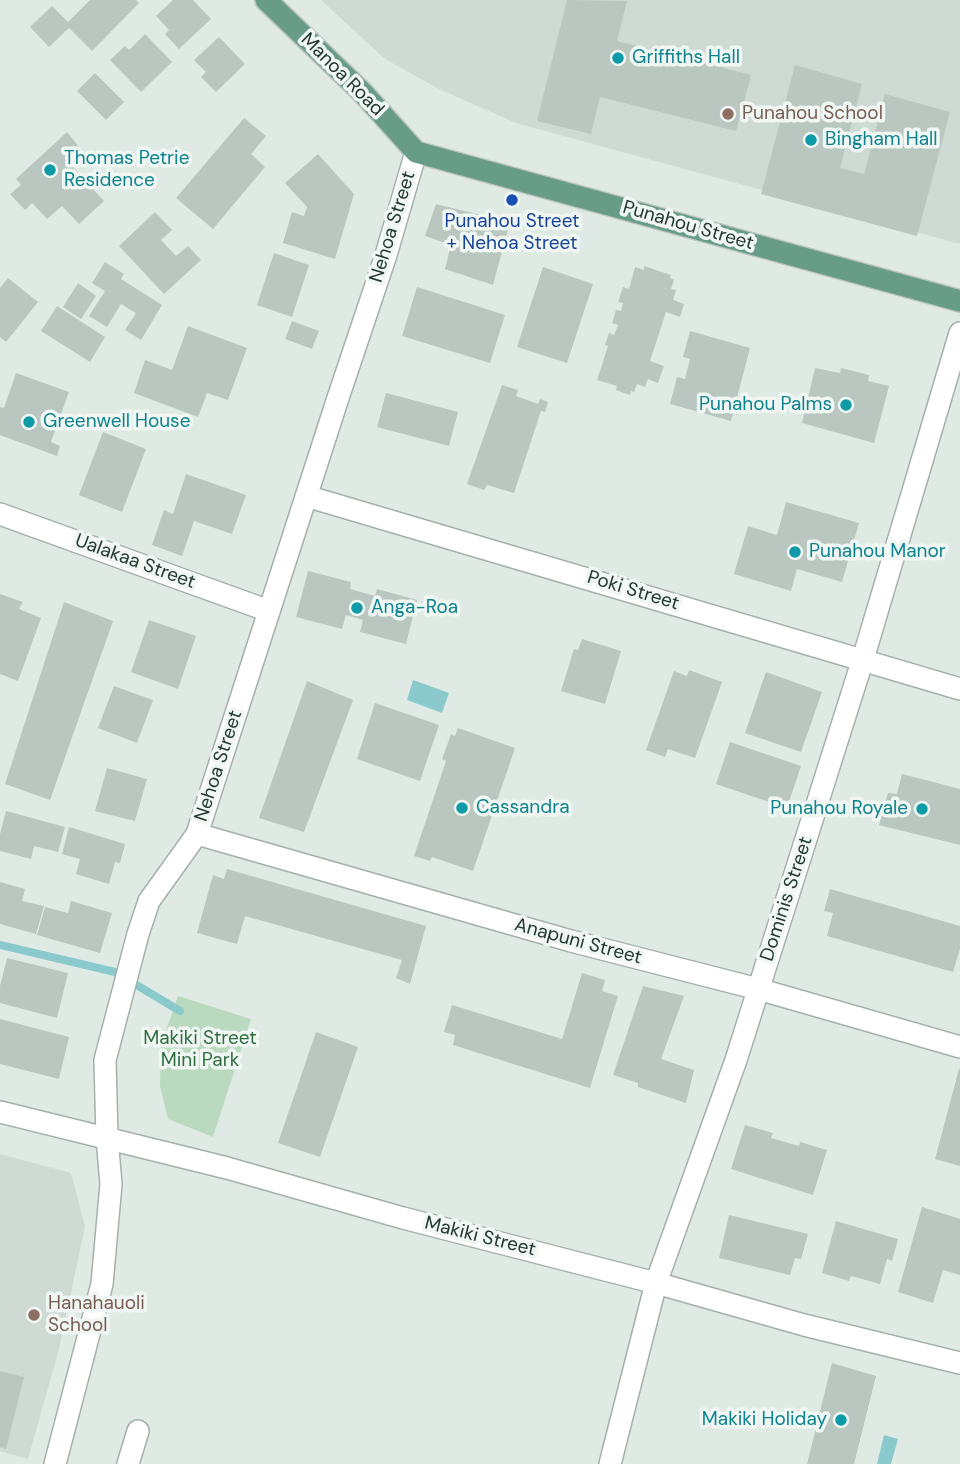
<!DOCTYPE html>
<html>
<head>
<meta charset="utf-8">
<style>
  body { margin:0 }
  canvas { display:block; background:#e0eae4 }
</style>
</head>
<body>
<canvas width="960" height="1464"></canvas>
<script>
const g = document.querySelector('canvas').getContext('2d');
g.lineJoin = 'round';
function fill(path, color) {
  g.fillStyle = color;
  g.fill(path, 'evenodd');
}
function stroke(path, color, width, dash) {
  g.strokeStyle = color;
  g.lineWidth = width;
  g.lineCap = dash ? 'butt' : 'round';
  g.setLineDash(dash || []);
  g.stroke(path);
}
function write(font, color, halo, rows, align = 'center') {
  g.font = font + ' "DM Sans",sans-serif';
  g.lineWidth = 7;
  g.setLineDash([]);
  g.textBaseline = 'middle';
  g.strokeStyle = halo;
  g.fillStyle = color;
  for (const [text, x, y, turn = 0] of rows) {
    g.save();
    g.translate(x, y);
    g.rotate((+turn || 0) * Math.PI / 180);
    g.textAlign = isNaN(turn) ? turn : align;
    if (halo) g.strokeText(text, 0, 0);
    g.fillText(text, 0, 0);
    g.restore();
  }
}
const built = new Path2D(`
  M321,0H960V244L516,123L439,89L385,59Z
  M0,1154L71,1173L85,1226L59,1349L28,1459L0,1451Z`);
const green = new Path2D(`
  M178,996L251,1019L213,1137L168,1119L160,1086L161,1045Z`);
const water = new Path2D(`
  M413,680L449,693L442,713L407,700Z
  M884,1435L898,1439L891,1464H877Z`);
const stream = new Path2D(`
  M0,945L115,972L180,1011`);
const building = new Path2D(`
  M90,0H136L139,3L92,51L69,28L49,47L30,27L52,6L68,22Z
  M173,0H193L211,19L179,49L165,34L169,30L156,16Z
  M567,0L627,1L617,41L751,75L736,131L600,97L591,134L537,121Z
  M145,34L172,62L141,92L110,60L125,46L129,50Z
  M219,37L245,64L216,92L201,77L206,72L194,60Z
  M795,65L862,84L840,168L864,174L885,94L950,112L917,236L761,194Z
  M95,73L124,102L106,120L77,91Z
  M244,118L266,136L251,154L265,167L213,229L176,198Z
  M67,132L80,148L66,160L104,201L79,224L62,206L47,219L32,203L25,210L10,194L21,185L16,179Z
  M318,154L354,194L335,259L283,243L292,212L304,216L307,207L285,183Z
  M436,204L510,222L493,285L445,269L451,245L425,236Z
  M155,212L172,230L161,240L176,256L188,246L201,260L164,294L119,246Z
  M274,253L309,265L292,317L257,305Z
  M105,262L124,274L121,279L162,305L141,340L125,330L136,313L121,304L107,327L89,316L105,291L92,283Z
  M644,266L671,275L670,278L674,280L671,289L676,290L673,300L684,304L680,317L666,312L650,361L664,366L658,383L648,379L645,387L637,384L634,392L631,391L630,395L616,390L617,386L597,380L608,346L605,345L609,333L614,335L618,325L612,323L616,310L621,311L623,303L618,302L623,287L629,289L635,267L644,270Z
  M543,267L593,284L567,363L517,347Z
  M8,278L38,302L6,342L0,337V288Z
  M78,283L96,296L81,319L63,307Z
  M417,287L505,315L490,363L402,336Z
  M57,306L105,337L90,362L41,331Z
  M292,321L319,331L312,349L285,339Z
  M188,326L247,348L228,400L207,393L198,417L134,393L145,360L172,370Z
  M690,331L750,348L731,421L670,404L677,377L685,379L690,359L683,357Z
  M815,368L840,373L841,368L869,375L868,381L889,386L874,443L802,423Z
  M16,373L69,392L51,442L60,446L57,456L0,435V407L4,408Z
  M502,385L518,390L516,396L538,404L540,399L548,402L545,412L541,411L514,493L487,485L484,490L467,484Z
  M386,393L458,412L449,446L377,427Z
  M103,432L146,449L122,512L79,495Z
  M186,474L246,495L232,534L194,521L182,556L152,545L164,510L173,514Z
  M786,502L859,523L842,582L797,569L791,591L734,574L748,526L777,535Z
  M308,571L351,582L350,589L375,596L377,589L417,600L406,644L360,632L363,620L346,615L342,629L296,617Z
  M0,594L23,602L19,609L41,618L18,681L0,674Z
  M64,602L113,621L50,800L5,784Z
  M149,620L196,636L178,689L131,672Z
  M582,639L621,651L605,704L561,691L574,649L578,650Z
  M689,670L722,682L695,758L668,749L665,757L646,750L674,671L687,676Z
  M766,672L822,692L801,752L745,733Z
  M307,681L353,700L304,832L259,818Z
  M114,686L153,700L137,743L98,728Z
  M375,703L439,725L420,781L357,759Z
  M458,728L515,748L473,871L432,857L430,861L414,856L446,761L442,759L451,734L455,736Z
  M730,742L801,766L787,808L716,784Z
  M107,768L147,779L135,821L95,811Z
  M902,774L960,789V845L879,825L888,793L897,794Z
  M6,811L65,827L58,852L34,846L31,859L0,851V834Z
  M69,827L125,844L120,863L115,862L109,884L76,874L80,859L62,854Z
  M227,869L426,926L410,984L396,978L402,960L245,916L237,944L197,933L213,875L224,879Z
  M0,882L25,889L22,901L44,906L36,934L0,924Z
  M830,889L960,926V949L953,972L827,936L833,913L824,911Z
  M71,901L112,913L100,953L37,935L45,907L68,913Z
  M7,958L68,973L57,1018L0,1003V986Z
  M582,973L605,980L602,991L618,996L590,1088L453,1045L455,1035L444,1032L452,1005L562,1039Z
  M643,986L684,996L661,1059L694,1070L686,1103L638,1087V1083L613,1075Z
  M0,1019L69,1037L59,1079L0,1064Z
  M316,1032L358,1047L320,1157L278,1143Z
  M959,1069H960V1166L935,1159Z
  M745,1125L773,1133L771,1138L799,1146L800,1142L827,1150L813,1195L731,1169Z
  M922,1207L960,1219V1275L943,1270L933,1303L898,1292Z
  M729,1215L808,1234L801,1259L795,1258L790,1275L719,1258Z
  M836,1221L898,1239L892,1261L887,1259L880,1284L851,1276L849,1281L822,1273Z
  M832,1363L876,1376L854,1464H807Z
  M0,1371L24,1377L6,1449L0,1447Z`);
const minor = new Path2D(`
  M306,496L960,689
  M0,514L269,611
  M197,834L571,941L758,989L960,1047
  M0,1112L227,1168L403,1218L656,1283L804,1325L960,1363
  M55,1464L102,1284L111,1184L107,1138L105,1060L138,934L149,901L197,834L338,398L386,255L416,152
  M128,1464L138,1431
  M610,1464L656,1283L736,1060L863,659L960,333`);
const major = new Path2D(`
  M266,0L363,93L416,152L960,301`);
const markers = [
  [618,58,7,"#0f9aa8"],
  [728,114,7,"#8d6e63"],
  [811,140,7,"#0f9aa8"],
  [50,170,7,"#0f9aa8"],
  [512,200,7,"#1a4fb4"],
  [846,405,7,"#0f9aa8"],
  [29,422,7,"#0f9aa8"],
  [795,552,7,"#0f9aa8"],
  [357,608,7,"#0f9aa8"],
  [462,808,7,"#0f9aa8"],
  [922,809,7,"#0f9aa8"],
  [34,1315,7,"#8d6e63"],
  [841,1420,7,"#0f9aa8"]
];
const cultureNames = [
  ["Griffiths Hall",632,58],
  ["Bingham Hall",825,140],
  ["Thomas Petrie",64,159],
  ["Residence",64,181],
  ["Punahou Palms",832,405,"right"],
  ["Greenwell House",43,422],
  ["Punahou Manor",809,552],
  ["Anga-Roa",371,608],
  ["Cassandra",476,808],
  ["Punahou Royale",908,809,"right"],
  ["Makiki Holiday",827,1420,"right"]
];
const streetNames = [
  ["Manoa Road",342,75,45],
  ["Punahou Street",688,226,16],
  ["Nehoa Street",393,227,-73],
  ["Ualakaa Street",135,562,20],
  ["Poki Street",633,591,17],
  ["Nehoa Street",219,766,-72],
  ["Dominis Street",787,899,-72],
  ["Anapuni Street",578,942,15],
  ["Makiki Street",480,1237,14]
];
const educationNames = [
  ["Punahou School",742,114],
  ["Hanahauoli",48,1304],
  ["School",48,1326]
];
const transitNames = [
  ["Punahou Street",512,222],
  ["+ Nehoa Street",512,244]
];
const parkNames = [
  ["Makiki Street",200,1039],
  ["Mini Park",200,1061]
];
fill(built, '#cedad3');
fill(green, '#badabf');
fill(water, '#8bcacc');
stroke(stream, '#8bcacc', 8);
fill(building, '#b9c7c0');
stroke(minor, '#a3b1aa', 24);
stroke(major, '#bdc4c1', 24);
stroke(minor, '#fff', 21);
stroke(major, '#679d88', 21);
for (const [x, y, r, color] of markers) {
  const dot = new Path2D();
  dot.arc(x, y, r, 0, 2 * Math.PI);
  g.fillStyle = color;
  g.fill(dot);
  stroke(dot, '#f0f7f3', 2.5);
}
write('19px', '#0d838f', '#f0f7f3', cultureNames, 'left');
write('19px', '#223930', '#f0f7f3', streetNames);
write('19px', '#785e54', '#f0f7f3', educationNames, 'left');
write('19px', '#164399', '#f0f7f3', transitNames);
write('19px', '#2f6d3f', '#f0f7f3', parkNames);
</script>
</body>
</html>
